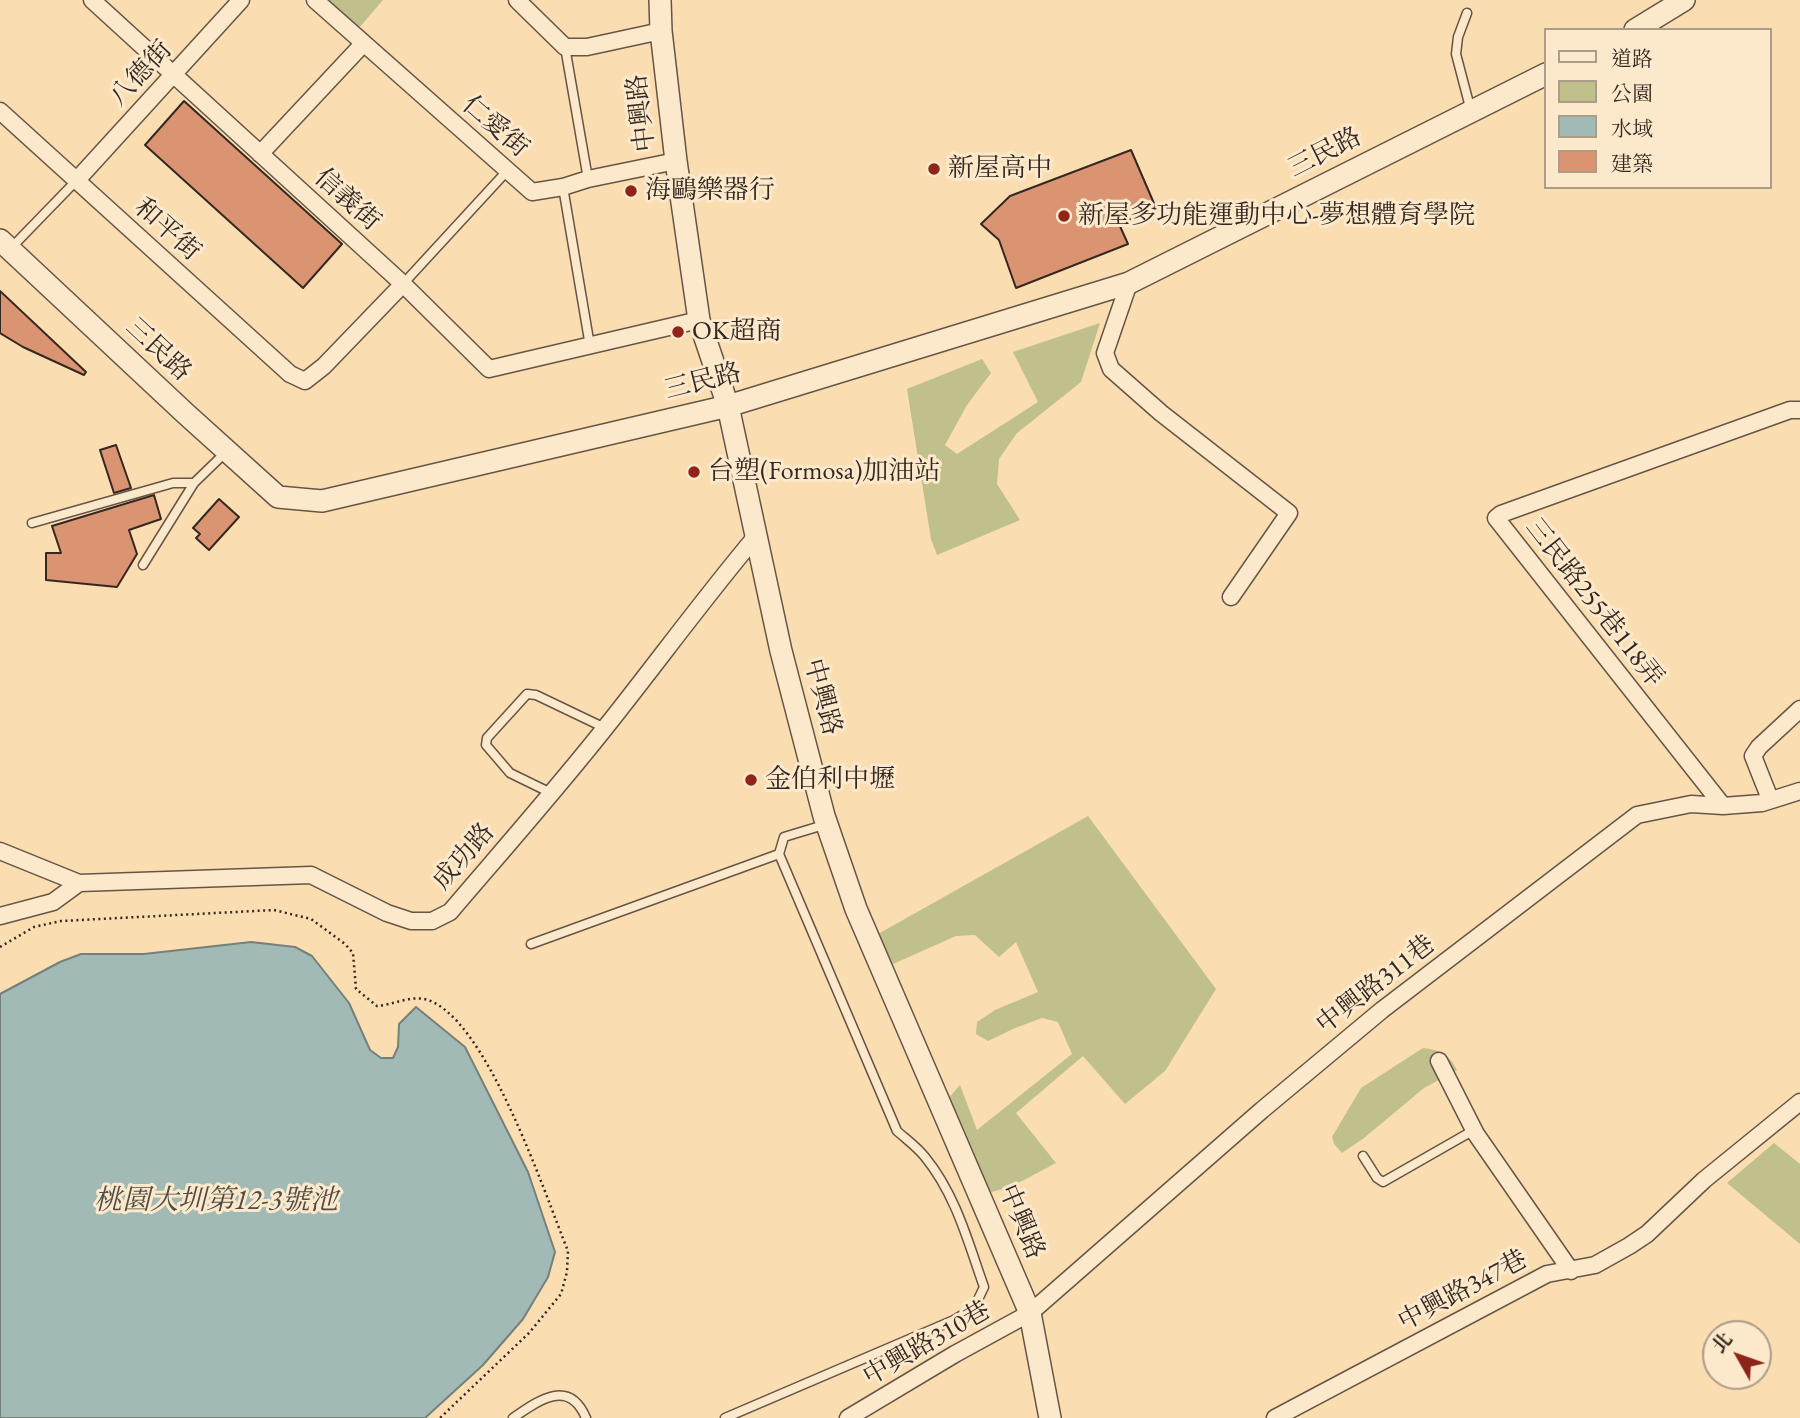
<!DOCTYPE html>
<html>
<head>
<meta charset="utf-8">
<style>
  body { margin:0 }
  #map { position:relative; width:1800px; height:1418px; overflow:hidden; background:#faddb0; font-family:"EB Garamond","Noto Serif TC",serif }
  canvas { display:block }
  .legend { position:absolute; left:1544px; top:28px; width:228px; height:161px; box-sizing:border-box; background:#fce9cc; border:2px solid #ac9c88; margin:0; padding:9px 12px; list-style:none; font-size:21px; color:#342822 }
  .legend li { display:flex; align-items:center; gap:14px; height:35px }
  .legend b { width:35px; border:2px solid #ac9c88 }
  .north { position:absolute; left:1702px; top:1320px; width:70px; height:70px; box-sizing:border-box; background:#fce9cc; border:2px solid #ac9c88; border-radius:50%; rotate:310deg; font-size:19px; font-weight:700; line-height:28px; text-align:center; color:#342822 }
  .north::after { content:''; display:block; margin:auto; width:24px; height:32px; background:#8f2418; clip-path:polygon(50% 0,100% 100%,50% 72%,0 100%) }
</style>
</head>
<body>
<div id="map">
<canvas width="1800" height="1418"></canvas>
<ul class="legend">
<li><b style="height:9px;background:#fce9cc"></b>道路</li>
<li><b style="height:19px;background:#bfc08b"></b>公園</li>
<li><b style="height:19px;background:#a2bab5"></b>水域</li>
<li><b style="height:19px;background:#db9472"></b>建築</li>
</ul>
<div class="north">北</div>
</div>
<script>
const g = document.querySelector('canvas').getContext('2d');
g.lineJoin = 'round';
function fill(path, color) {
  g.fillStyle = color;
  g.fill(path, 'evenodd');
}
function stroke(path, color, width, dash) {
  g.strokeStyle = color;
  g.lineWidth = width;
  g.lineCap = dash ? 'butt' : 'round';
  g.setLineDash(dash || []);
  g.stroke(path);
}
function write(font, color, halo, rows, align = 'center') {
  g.font = font + ' "EB Garamond","Noto Serif TC",serif';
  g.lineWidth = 6;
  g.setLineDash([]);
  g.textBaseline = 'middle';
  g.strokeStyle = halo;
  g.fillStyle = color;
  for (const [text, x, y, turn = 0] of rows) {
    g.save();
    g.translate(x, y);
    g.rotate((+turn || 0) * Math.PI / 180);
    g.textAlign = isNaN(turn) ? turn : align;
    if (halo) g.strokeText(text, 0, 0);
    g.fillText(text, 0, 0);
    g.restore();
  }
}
const green = new Path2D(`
  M315,0H383L353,35Z
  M1100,323L1081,382L1017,433L999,459L997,484L1020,520L937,555L931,539L907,389L982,359L991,373L967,405L945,445L957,454L1038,402L1013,352Z
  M1088,816L1216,989L1165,1071L1125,1104L1083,1056L1016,1113L1056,1163C1032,1175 1010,1191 982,1193L948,1099L960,1085L977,1130L1072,1054L1058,1022L1042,1018L1015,1028L988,1041L976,1034L977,1022L995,1010L1038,992L1016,942L999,957L975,935L956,936L893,964L878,934Z
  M1423,1048C1440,1050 1449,1054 1457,1070L1424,1088L1364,1138L1342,1153L1334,1144L1332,1137L1361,1088Z
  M1774,1143L1800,1164V1244L1727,1183Z`);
const water = new Path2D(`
  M251,942L295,947L312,956L349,1003L370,1050L381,1058H393L398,1047L399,1024L416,1007L465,1047L528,1172L555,1252L548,1277L523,1319L483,1365L425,1418H0V994L60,962L81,954H144Z`);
const building = new Path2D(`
  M184,101L342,244L303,288L145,145Z
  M1131,150L1156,208L1119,224L1128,244L1016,288L999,240L981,224L1010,196Z
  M0,291L86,372L84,375L23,347L0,333Z
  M116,445L131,488L114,493L100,450Z
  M154,495L161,519L129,530L137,554L117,587L46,580V553H61L52,526Z
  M219,499L239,517L209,550L196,538L200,534L193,528Z`);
const path = new Path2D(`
  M0,947L34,927L61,921L274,910L311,919L345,944L353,953L356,989L377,1006C392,1005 409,996 424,999C485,1012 545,1195 568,1251L567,1272L561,1294L529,1333L440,1418`);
const service = new Path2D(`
  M1467,13L1458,37L1456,54L1471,111
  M565,47L588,179
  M563,187L590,346
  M12,247L76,181
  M403,284L507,171
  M32,523L173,483H194
  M143,565L194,483L226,452
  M551,793L510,773L486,745L487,738L527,694L536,695L605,728
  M531,944L779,854
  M1363,1156L1377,1178L1383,1182L1474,1130
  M513,1418C539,1400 569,1378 586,1418
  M725,1418L954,1320L974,1308L984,1287C968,1242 956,1195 925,1157C917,1147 906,1139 897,1131L779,854L784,837L827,824`);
const minor = new Path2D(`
  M92,0L403,284L489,369L699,320
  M315,0L532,192L563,187L588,179L676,161
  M517,0L565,47H587L661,31
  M0,111L290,374L305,381L324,366L403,284
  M260,154L363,44
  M76,181L241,0
  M1129,283L1105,353L1111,369L1161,413L1289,513L1231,597
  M1770,799L1753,756L1759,747L1800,709
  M1723,806L1496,518L1501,514L1790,410H1800
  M0,851L79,883L311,875L387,913L411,921H432L450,912C502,851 555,791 605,728C656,664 704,598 757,535
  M0,916L53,902L79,883
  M1439,1061L1476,1134L1571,1271
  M848,1418L955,1354L1030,1313L1262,1110L1382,1010L1637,815L1691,804L1723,806L1762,803L1800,791
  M1275,1418L1547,1274L1595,1265L1629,1246L1647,1234L1704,1180L1800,1102`);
const tertiary = new Path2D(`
  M660,0L661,31L676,161L699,320L728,406L781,651L824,816L856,909L1030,1313L1050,1418
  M1635,30L1684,0
  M0,240L186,414L278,497L322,501L728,406L1129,283L1546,74`);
const markers = [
  [934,169,7,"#8f2418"],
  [631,191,7,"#8f2418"],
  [1064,216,7,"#8f2418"],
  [678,332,7,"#8f2418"],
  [694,472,7,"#8f2418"],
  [751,780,7,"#8f2418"]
];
const streetNames = [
  ["八德街",141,74,-47],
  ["中興路",642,113,-97],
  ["仁愛街",495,127,41],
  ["三民路",1325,153,-27],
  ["信義街",347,200,42],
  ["和平街",167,230,42],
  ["三民路",158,350,43],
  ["三民路",703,382,-14],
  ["三民路255巷118弄",1594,603,52],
  ["中興路",822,697,75],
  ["成功路",464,857,-49],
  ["中興路311巷",1376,985,-38],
  ["中興路",1021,1222,67],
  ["中興路347巷",1463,1291,-28],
  ["中興路310巷",927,1344,-30]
];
const poiNames = [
  ["新屋高中",948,169],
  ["海鷗樂器行",645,191],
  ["新屋多功能運動中心-夢想體育學院",1078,216],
  ["OK超商",692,332],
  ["台塑(Formosa)加油站",708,472],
  ["金伯利中壢",765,780]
];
const waterNames = [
  ["桃園大圳第12-3號池",216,1201]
];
fill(green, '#bfc08b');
fill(water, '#a2bab5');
stroke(water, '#76807a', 2);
fill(building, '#db9472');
stroke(building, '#342822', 2);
stroke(service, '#665546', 11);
stroke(minor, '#665546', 19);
stroke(tertiary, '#665546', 24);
stroke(path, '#342822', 2.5, [2, 3.5]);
stroke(service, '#fce9cc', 8);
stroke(minor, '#fce9cc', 16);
stroke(tertiary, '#fce9cc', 21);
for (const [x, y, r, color] of markers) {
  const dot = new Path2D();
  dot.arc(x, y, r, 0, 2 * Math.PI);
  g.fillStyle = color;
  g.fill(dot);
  stroke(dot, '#fce9cc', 2.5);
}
write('26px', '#342822', '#fce9cc', streetNames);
write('26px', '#342822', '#fce9cc', poiNames, 'left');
write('italic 28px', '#504c47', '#fce9cc', waterNames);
</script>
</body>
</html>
